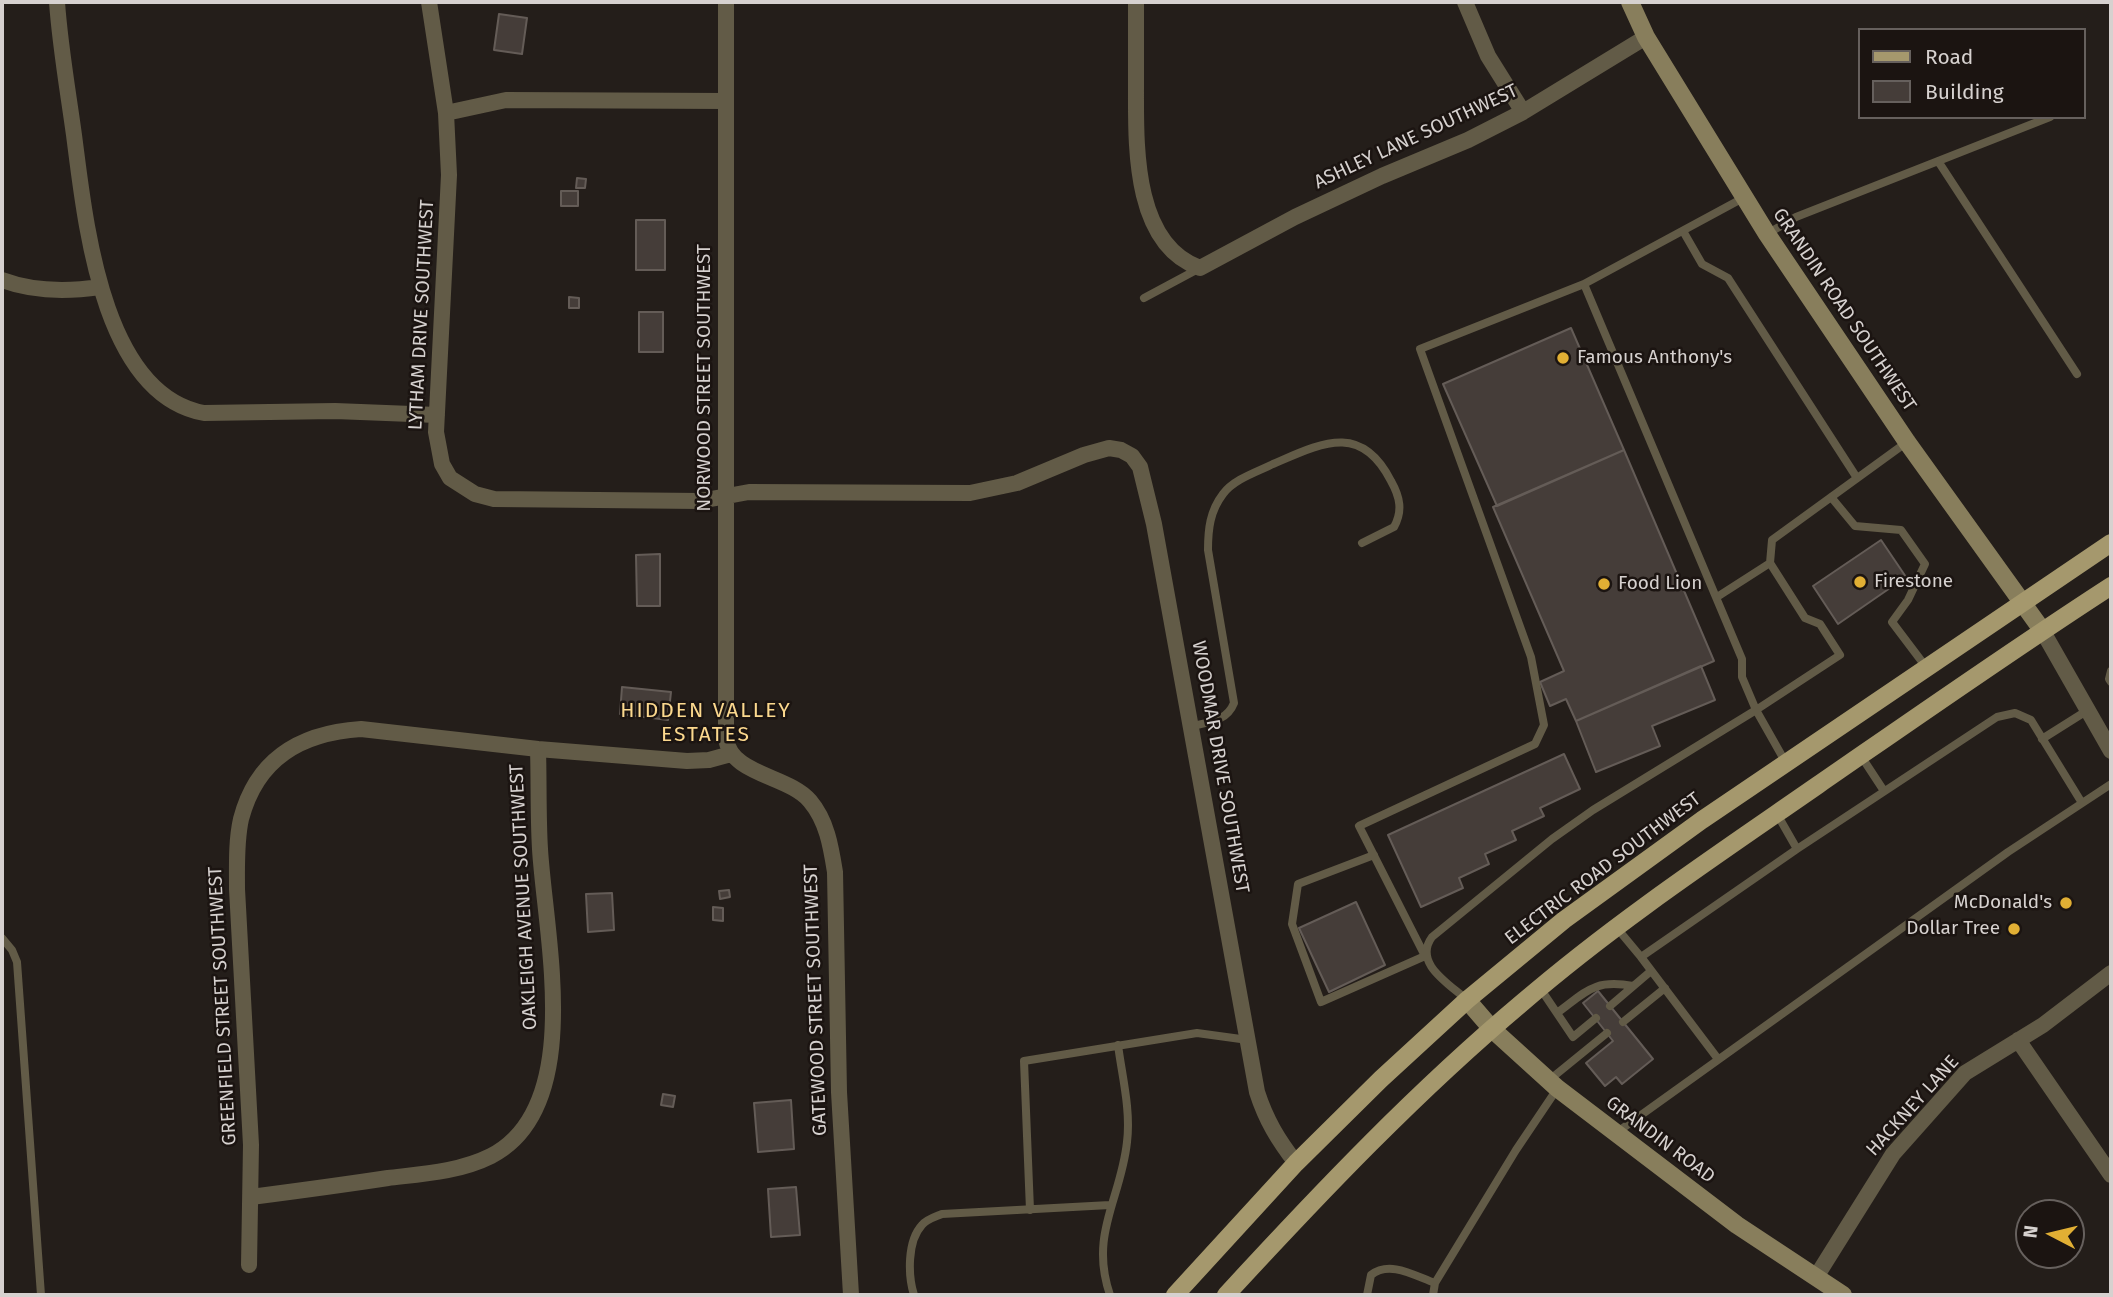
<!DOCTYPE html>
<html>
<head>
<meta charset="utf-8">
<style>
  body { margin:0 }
  #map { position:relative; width:2113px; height:1297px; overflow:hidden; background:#241e1a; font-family:"Fira Sans",sans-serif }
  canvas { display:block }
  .frame { position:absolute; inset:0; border:4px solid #d6d1cf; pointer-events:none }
  .legend { position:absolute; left:1858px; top:28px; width:228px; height:91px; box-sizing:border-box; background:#1b1411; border:2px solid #66605d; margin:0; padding:9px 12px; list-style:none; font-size:21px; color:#d6d1cf }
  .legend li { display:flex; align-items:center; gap:14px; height:35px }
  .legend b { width:35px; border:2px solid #66605d }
  .north { position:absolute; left:2015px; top:1199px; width:70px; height:70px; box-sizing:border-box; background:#1b1411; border:2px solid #66605d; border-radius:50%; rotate:277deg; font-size:19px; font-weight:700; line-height:28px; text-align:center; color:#d6d1cf }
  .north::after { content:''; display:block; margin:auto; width:24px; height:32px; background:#e1af34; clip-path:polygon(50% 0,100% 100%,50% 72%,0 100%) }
</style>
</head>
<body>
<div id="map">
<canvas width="2113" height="1297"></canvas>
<div class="frame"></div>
<ul class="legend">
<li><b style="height:9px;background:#a5986d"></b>Road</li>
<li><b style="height:19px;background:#453d39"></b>Building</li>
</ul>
<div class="north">N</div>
</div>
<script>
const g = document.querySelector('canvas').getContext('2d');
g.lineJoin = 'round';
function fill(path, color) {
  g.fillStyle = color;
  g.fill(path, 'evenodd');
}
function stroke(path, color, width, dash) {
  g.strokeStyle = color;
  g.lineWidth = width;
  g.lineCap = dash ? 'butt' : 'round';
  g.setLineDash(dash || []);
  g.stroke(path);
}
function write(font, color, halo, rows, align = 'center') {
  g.font = font + ' "Fira Sans",sans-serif';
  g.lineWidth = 5;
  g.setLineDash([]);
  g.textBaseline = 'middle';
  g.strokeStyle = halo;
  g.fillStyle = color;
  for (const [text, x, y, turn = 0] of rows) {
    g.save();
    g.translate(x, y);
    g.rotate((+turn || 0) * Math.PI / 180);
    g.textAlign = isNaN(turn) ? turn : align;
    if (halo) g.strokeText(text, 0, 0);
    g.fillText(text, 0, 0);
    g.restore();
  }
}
const building = new Path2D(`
  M499,14L527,18L522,54L494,50Z
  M577,178L586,179L585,188H576Z
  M561,191H578V206H561Z
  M636,220H665V270H636Z
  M569,297L579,298V308H569Z
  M639,312H663V352H639Z
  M1571,328L1624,450L1497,506L1443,384Z
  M1624,450L1714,661L1576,721L1566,699L1550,706L1540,682L1564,671L1493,507Z
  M1881,540L1906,577L1838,624L1813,586Z
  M660,554V606H637L636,555Z
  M1701,666L1715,700L1652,726L1660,746L1596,772L1576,721Z
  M622,687L671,692L668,720L620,714Z
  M1564,754L1580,789L1540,808L1544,816L1512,831L1516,840L1485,854L1489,864L1459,878L1463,888L1421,907L1388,835Z
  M729,890L730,897L720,899L719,891Z
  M612,893L614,930L588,932L586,894Z
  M1356,902L1385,965L1329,992L1299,928Z
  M713,907L723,908V921L713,920Z
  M1598,991L1653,1059L1622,1084L1616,1077L1605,1086L1586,1063L1613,1041L1583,1003Z
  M663,1094L675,1096L673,1107L661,1105Z
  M791,1100L794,1149L758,1152L754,1103Z
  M796,1187L800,1235L771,1237L768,1189Z`);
const lane = new Path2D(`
  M1938,161L2077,374
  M1683,231L1702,264L1728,278L1857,478
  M1767,234L1796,217L2050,117
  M1144,298L1200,268
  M1831,497L1855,526L1901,530L1925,564L1908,600L1892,622L1926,667
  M1770,563L1805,618L1820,624L1840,655L1756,710L1786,763
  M1717,597L1770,563L1772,540L1907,442
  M2111,671L2109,679L2111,682
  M1192,726C1210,722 1227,721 1234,703L1208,550C1208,529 1210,511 1223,494C1234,479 1257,472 1273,464C1322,443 1361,422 1391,481C1400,497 1403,511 1394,527L1362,543
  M2042,739L2088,710
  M1861,756L1884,791
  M1797,849L1997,717L2015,713L2031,720L2082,803
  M1374,855L1298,884L1292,924L1321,1002L1425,956L1359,826L1535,744L1544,725L1531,657L1420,349L1584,284
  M1616,927L1641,957
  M2,938L12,950L17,962L41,1295
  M1540,988L1573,1037L1596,1018
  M1467,1000C1448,983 1413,963 1432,937L1552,839L1593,810L1756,710L1742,677V659L1584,284L1745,197
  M1610,1006L1651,971
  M1557,1013C1587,991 1594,979 1633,986
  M1623,1022L1665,988
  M1718,1059L1641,957L1797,849L1777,814
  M1548,1081L1607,1033
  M1616,1133L2008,852L2111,784
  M1030,1210L1024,1061L1197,1033L1248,1040
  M914,1295C908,1276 907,1241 922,1225C927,1219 935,1217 942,1214L1110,1205
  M1110,1295C1089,1234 1121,1199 1127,1142C1131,1110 1122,1076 1118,1045
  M1367,1295L1371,1275C1390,1260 1415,1276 1435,1283
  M1433,1295L1435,1283L1516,1150L1557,1089`);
const street = new Path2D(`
  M57,2C60,46 68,91 74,135C85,219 101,394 204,413L335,411L437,415
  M429,2L446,113L449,175L436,432L442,464L450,478L475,494L494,499L700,501L749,492L970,493L1017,483L1084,455L1109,448L1121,450L1132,456L1140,467L1154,524L1257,1092C1266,1120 1278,1140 1296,1163
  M726,2V738C730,775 788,775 810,801C827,821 831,847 835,872L839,1092L851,1295
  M1136,2C1136,30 1136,59 1136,88C1136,146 1133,244 1200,268L1295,217L1382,176L1468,140L1523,112L1646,37
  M1465,2L1488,56L1523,112
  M446,113L506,100L726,101
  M2,280C34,292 66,292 100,287
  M2042,630L2111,751
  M2018,1040L2111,1175
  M251,1197C297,1191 342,1185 388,1178C422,1174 459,1172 491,1156C586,1107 545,935 540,849C538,816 539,782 538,749
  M249,1265L251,1145L237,889C237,866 236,841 241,819C257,758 301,733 361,729L538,749L687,761L709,760L731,754
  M1816,1277L1893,1154L1965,1073L2043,1025L2111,973`);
const secondary = new Path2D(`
  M1630,2L1646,37L1767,234L1907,442L2042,630
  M1467,1000L1492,1029L1557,1088L1737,1225L1843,1295`);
const primary = new Path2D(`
  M1175,1295L1296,1163L1381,1079L1467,1000L1564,920L1702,820L2111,543
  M1226,1295C1321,1192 1416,1092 1523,1002C1616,922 1717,855 1818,785C1915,718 2012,650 2111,586`);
const markers = [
  [1563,358,7,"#e1af34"],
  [1860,582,7,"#e1af34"],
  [1604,584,7,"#e1af34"],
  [2066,903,7,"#e1af34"],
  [2014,929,7,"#e1af34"]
];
const streetNames = [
  ["ASHLEY LANE SOUTHWEST",1416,137,-25],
  ["GRANDIN ROAD SOUTHWEST",1844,310,56],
  ["LYTHAM DRIVE SOUTHWEST",422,315,-87],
  ["NORWOOD STREET SOUTHWEST",705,378,-90],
  ["WOODMAR DRIVE SOUTHWEST",1220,767,80],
  ["ELECTRIC ROAD SOUTHWEST",1603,869,-37],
  ["OAKLEIGH AVENUE SOUTHWEST",524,897,-93],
  ["GATEWOOD STREET SOUTHWEST",816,1000,-92],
  ["GREENFIELD STREET SOUTHWEST",223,1006,-93],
  ["HACKNEY LANE",1913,1106,-48],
  ["GRANDIN ROAD",1660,1140,37]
];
const poiNames = [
  ["Famous Anthony's",1577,358],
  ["Firestone",1874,582],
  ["Food Lion",1618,584],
  ["McDonald's",2052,903,"right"],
  ["Dollar Tree",2000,929,"right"]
];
const neighbourhoodNames = [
  ["HIDDEN VALLEY",706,711],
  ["ESTATES",706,735]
];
fill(building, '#453d39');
stroke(building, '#645c57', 2);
stroke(lane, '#625b47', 8);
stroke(street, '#625b47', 16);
stroke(secondary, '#887e5c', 18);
stroke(primary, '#a5986d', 18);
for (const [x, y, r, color] of markers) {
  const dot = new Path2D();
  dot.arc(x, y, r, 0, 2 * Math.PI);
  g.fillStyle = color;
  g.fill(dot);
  stroke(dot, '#1b1411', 2.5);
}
write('19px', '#d6d1cf', '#1b1411', streetNames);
write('19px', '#d6d1cf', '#1b1411', poiNames, 'left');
g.letterSpacing = '2px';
write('21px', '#fbd88e', '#1b1411', neighbourhoodNames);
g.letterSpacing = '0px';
</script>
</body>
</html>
